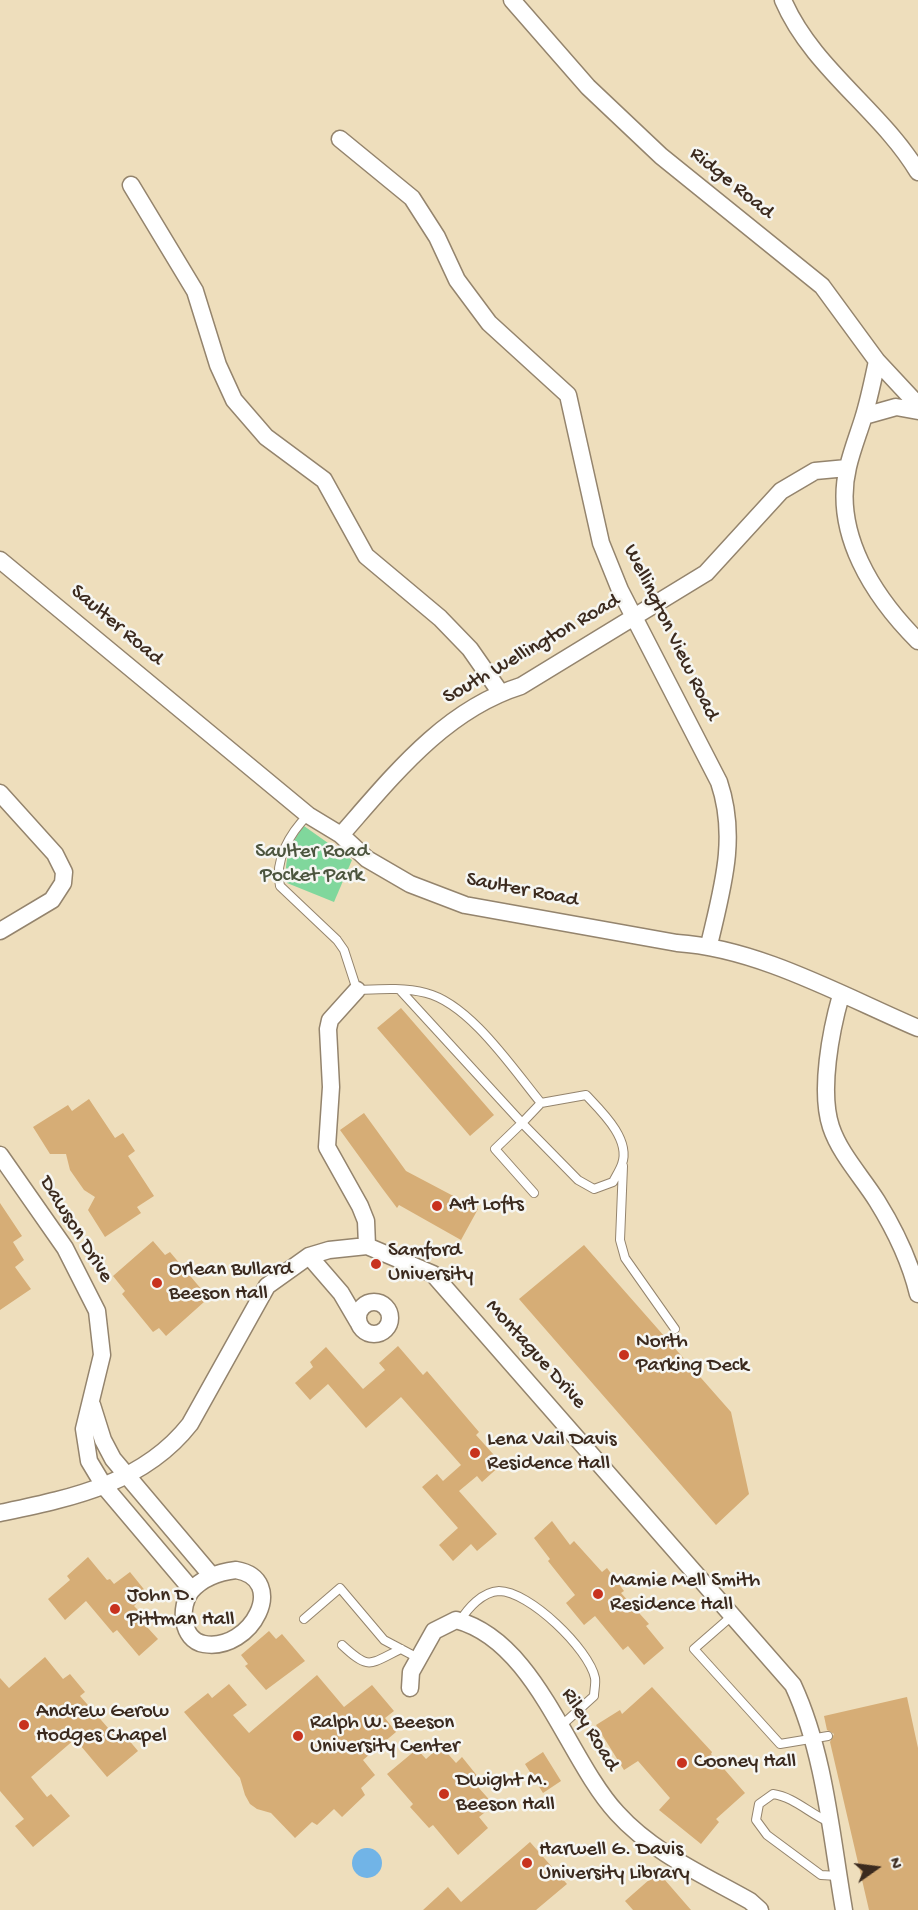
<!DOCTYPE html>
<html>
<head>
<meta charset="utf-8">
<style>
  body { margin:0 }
  #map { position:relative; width:918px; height:1910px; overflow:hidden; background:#eedebc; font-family:"Gochi Hand",sans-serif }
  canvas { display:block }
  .north { position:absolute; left:846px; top:1838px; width:60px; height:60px; -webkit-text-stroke:4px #f6f6f2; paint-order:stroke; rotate:76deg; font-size:16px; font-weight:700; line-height:24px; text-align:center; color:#3b2a1e }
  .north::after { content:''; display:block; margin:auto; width:21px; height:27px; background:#3b2a1e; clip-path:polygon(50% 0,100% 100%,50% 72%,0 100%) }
</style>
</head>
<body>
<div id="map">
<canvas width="918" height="1910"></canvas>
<div class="north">N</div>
</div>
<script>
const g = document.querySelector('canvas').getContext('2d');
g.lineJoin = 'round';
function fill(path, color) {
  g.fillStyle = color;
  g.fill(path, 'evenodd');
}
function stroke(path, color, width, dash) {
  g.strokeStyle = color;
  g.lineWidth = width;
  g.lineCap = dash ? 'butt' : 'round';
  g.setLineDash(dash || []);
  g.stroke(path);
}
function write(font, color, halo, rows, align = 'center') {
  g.font = font + ' "Gochi Hand",sans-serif';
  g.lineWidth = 5;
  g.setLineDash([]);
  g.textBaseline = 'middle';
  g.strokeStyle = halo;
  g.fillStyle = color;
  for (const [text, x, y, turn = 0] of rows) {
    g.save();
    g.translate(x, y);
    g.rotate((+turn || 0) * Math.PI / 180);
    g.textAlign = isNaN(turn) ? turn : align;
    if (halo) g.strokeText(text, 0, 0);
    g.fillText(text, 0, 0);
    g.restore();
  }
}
const green = new Path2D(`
  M304,826L352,860L334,902L287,883C283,861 290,844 304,826Z`);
const water = new Path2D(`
  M352 1863a15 15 0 1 1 30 0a15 15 0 1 1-30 0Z`);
const building = new Path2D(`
  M401,1008L494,1115L470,1136L377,1028Z
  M89,1099L115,1138L123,1133L135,1151L128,1156L154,1196L137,1207L141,1213L105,1237L88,1210L95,1197L84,1190L70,1170L66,1154H50L33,1127L68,1105L72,1111Z
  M364,1113L406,1171L478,1209L461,1240L399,1205L397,1208L382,1188L340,1130Z
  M0,1203L22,1236L13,1242L24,1260L15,1267L31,1289L0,1310Z
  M153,1241L165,1255L170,1252L202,1290L197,1294L204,1302L166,1336L159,1328L153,1332L122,1294L125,1291L113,1276Z
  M584,1245L731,1412L749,1494L716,1525L519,1299Z
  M398,1346L423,1375L427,1371L479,1432L476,1435L502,1464L482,1482L477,1476L459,1491L497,1534L477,1551L471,1544L453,1561L439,1545L458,1528L422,1487L437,1474L443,1481L461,1465L401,1397L366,1428L328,1384L310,1400L295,1383L313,1367L310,1362L326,1347L363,1389L385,1370L379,1363Z
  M552,1521L570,1545L574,1541L602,1572L607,1568L624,1591L621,1593L649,1624L646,1626L664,1648L644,1665L628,1646L623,1650L595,1616L584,1625L566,1603L575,1595L548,1561L550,1559L534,1538Z
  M88,1557L107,1580L110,1579L114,1584L130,1572L147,1593L134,1606L141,1613L137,1616L158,1639L139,1656L117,1630L113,1633L86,1601L65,1620L48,1599L70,1580L67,1576Z
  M269,1631L276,1639L282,1634L305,1661L266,1690L245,1666L248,1664L241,1655Z
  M45,1657L63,1679L70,1674L85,1692L80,1696L116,1737L122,1732L138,1751L107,1777L75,1739L31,1777L47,1797L51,1794L70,1816L33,1847L15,1826L24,1819L0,1791V1678L9,1688Z
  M317,1675L344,1707L372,1685L394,1711L385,1718L396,1732L363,1760L375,1775L361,1788L365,1795L342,1817L334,1809L317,1825L312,1822L295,1838L271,1813L257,1809L250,1804L245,1795L240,1778L184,1712L208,1693L212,1698L229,1684L247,1705L233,1715L249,1733Z
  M652,1687L712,1752L711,1754L745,1793L716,1819L719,1822L701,1844L659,1810L670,1798L638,1761L624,1770L596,1725L620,1710L622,1714Z
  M907,1697L918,1748V1910H869L830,1742L834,1734L827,1730L824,1716Z
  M441,1746L456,1763L462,1757L483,1783L478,1787L494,1805L479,1817L488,1828L458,1855L433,1825L429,1828L410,1807L413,1804L387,1774L417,1749L426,1759Z
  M543,1752L561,1781L543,1793L525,1764Z
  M530,1842L567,1884L536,1910H423L448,1887L461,1902Z
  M658,1872L691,1910H633L625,1901Z`);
const service = new Path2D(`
  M308,815C290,833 274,860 280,886L337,940L344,950L357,990C380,989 404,987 426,993C470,1004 513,1069 541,1103L586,1095C601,1111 631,1139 622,1164C620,1170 616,1176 613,1182L594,1189L578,1180L522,1123L541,1103
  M400,990L522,1123L495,1149L534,1193
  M623,1166L620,1240L625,1258L675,1329
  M733,1615L694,1649L780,1744L828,1736
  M304,1619L340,1588L384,1640L418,1658
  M460,1621C468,1608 482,1592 499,1591C529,1591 589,1649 595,1678C596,1683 594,1691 594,1696L562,1725
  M342,1645C370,1671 369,1664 401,1649
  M829,1822C810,1814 794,1797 773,1794L759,1804L756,1820L767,1835L821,1875L838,1876`);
const minor = new Path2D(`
  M512,0L588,87L661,156L822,286L877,361L918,405
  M783,0C812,68 881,110 918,172
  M340,139L412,198L437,237L457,280L489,323L568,395L601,543L620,590L719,782C738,838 722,889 709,945
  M131,185L195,291L218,365L234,400L266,437L324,480L366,556L440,618L470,649L500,692
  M877,361C873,380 869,400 863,419C858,435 852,450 848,467C832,533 874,597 918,641
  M864,416L896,407L918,411
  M0,560L308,815L341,835L367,859L410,884L465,905L677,943C758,948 843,996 918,1028
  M0,793L55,854L64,872L63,883L52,900L0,931
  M341,835C392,777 444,710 521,686L706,573L781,491L815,471L847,468
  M357,990L330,1020L328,1029L331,1087L327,1147L360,1206L366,1221L367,1246
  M841,995C831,1030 819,1091 831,1127C840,1154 862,1177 877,1201C895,1230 910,1261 918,1294
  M0,1155L65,1248L97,1311L102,1355L84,1429L89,1461L104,1486L192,1590
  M309,1256L341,1293L358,1322
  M358 1318a16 16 0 1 1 32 0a16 16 0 1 1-32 0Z
  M92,1405L103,1440L113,1459L211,1575
  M0,1513C71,1498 143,1484 190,1424L267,1286L309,1256L329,1250L367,1246L433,1274L793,1685C825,1754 831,1835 844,1910
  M236,1570C289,1579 252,1652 204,1644C181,1640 179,1606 191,1591C203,1577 219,1572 236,1570Z
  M410,1688L411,1672L434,1631L456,1620C536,1641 567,1759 617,1813C653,1853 704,1875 750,1901L760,1910`);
const markers = [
  [437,1206,6,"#c8321e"],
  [376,1264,6,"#c8321e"],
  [157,1283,6,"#c8321e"],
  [624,1355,6,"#c8321e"],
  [475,1453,6,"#c8321e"],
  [598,1594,6,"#c8321e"],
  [115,1609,6,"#c8321e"],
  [24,1725,6,"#c8321e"],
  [298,1736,6,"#c8321e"],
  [682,1763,6,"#c8321e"],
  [444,1794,6,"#c8321e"],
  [527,1863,6,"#c8321e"]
];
const streetNames = [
  ["Ridge Road",731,184,39],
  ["Saulter Road",116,626,40],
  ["Wellington View Road",670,633,64],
  ["South Wellington Road",532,650,-30],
  ["Saulter Road",522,891,11],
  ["Dawson Drive",75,1230,58],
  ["Montague Drive",535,1355,48],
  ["Riley Road",589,1730,59]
];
const parkNames = [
  ["Saulter Road",312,853],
  ["Pocket Park",312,877]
];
const poiNames = [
  ["Art Lofts",449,1206],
  ["Samford",388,1252],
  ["University",388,1276],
  ["Orlean Bullard",169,1271],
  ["Beeson Hall",169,1295],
  ["North",636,1343],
  ["Parking Deck",636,1367],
  ["Lena Vail Davis",487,1441],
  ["Residence Hall",487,1465],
  ["Mamie Mell Smith",610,1582],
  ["Residence Hall",610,1606],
  ["John D.",127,1597],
  ["Pittman Hall",127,1621],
  ["Andrew Gerow",36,1713],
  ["Hodges Chapel",36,1737],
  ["Ralph W. Beeson",310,1724],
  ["University Center",310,1748],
  ["Cooney Hall",694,1763],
  ["Dwight M.",456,1782],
  ["Beeson Hall",456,1806],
  ["Harwell G. Davis",539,1851],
  ["University Library",539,1875]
];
fill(green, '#80d79c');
fill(water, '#71b4e7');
fill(building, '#d6ad76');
stroke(service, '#94846d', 10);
stroke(minor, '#94846d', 19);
stroke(service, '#fff', 8);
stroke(minor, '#fff', 16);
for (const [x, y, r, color] of markers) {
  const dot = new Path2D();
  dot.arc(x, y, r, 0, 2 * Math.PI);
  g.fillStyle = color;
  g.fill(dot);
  stroke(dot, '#f6f6f2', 2);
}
write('21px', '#3b2a1e', '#f6f6f2', streetNames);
write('21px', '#4c553e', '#f6f6f2', parkNames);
write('21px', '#3b2a1e', '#f6f6f2', poiNames, 'left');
</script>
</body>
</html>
